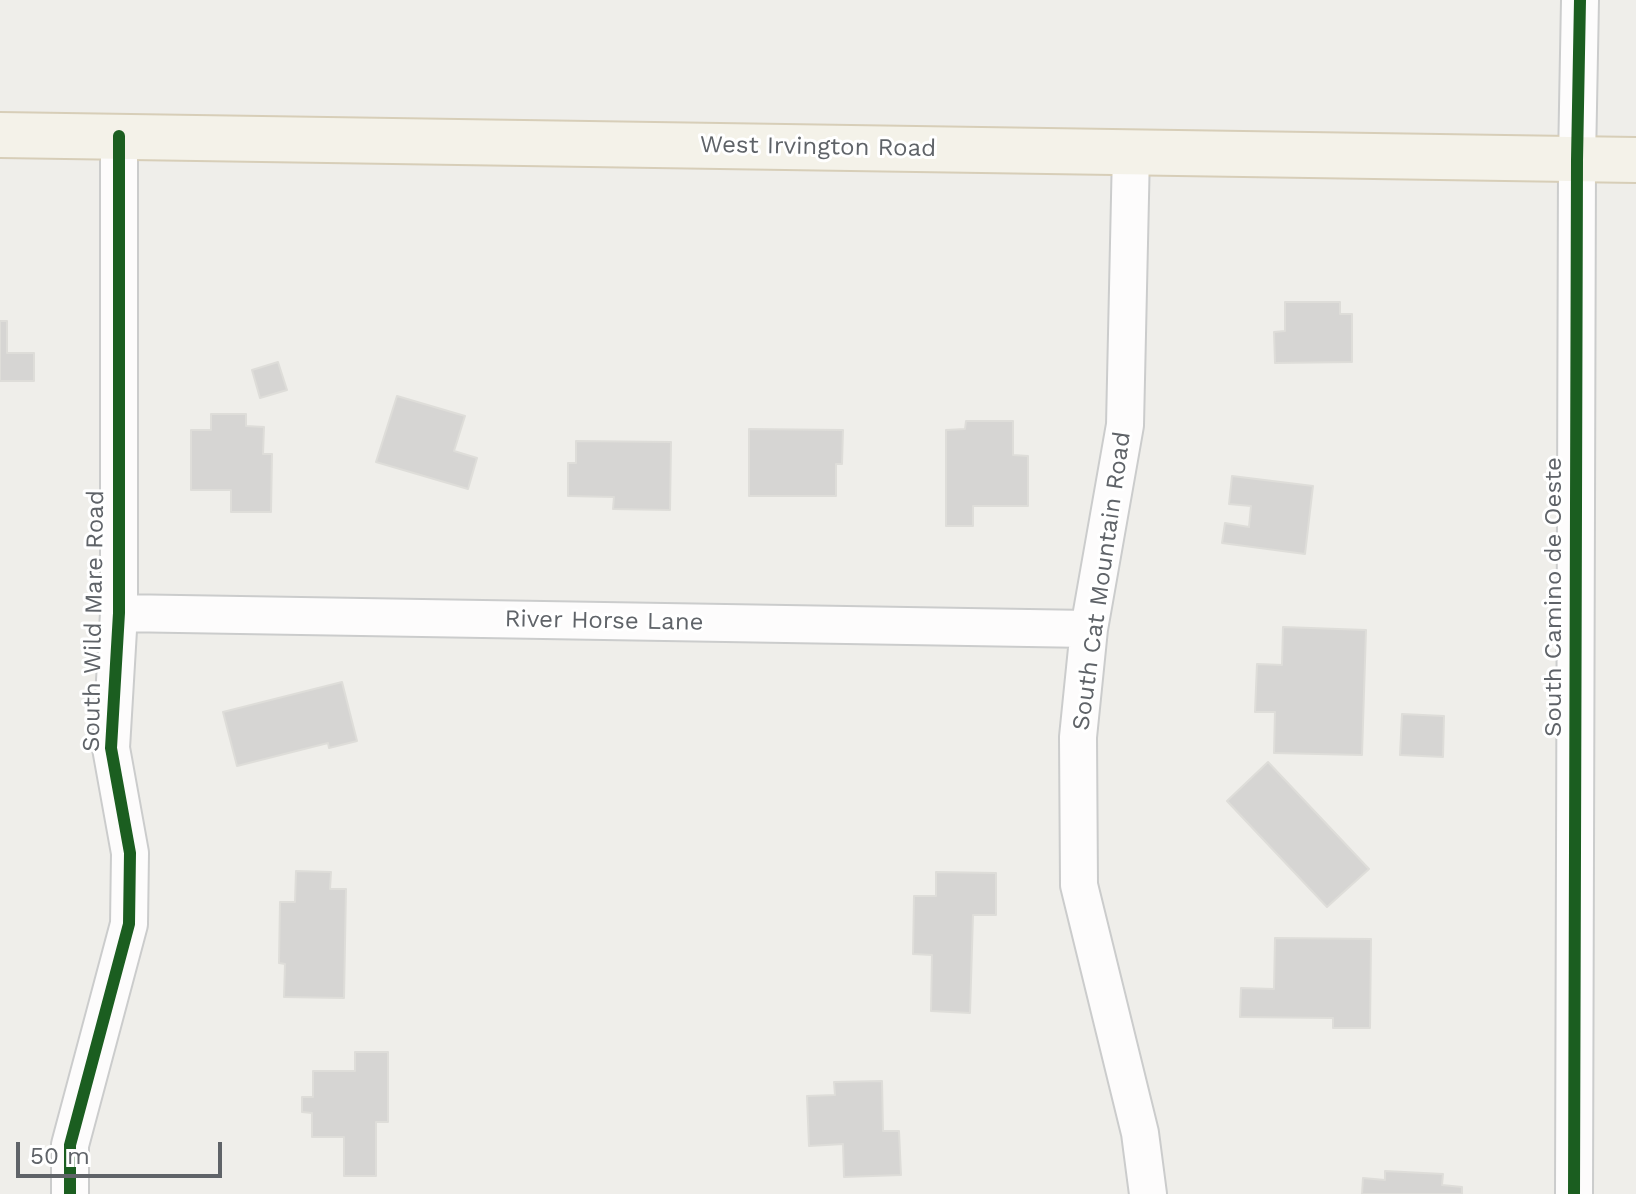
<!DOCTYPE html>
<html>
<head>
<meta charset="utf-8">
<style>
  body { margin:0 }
  #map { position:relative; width:1636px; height:1194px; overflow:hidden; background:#efeeea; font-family:"Work Sans",sans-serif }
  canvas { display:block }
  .scale { position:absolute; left:16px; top:1142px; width:206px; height:36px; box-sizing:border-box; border:4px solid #5f6368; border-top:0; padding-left:10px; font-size:24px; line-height:28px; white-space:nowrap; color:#5f6368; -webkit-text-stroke:6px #fff; paint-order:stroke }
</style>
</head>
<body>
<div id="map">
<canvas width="1636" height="1194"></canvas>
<div class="scale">50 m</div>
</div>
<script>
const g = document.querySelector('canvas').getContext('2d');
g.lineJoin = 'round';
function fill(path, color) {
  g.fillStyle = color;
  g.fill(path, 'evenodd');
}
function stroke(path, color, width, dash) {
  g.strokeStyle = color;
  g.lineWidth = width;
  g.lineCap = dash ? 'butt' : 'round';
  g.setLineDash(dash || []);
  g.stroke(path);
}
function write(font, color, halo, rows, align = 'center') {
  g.font = font + ' "Work Sans",sans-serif';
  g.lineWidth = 6;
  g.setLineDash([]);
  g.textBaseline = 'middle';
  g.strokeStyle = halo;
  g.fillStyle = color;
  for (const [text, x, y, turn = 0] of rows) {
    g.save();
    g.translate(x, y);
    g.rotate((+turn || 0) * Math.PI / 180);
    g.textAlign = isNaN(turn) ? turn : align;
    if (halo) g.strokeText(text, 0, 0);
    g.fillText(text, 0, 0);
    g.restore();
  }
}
const building = new Path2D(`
  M1285,302H1340V314H1352V362L1275,363L1274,332L1285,331Z
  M0,321H7V353H34V381H0Z
  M278,362L287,390L260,398L252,370Z
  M397,396L465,416L454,451L477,458L468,489L376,462Z
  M211,414H246V426L264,427L263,454H272L271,512H231V490H191V430H211Z
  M966,421H1013V455L1028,456V506H973V526H946V430L965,429Z
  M749,429L843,430L842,464H836V496H749Z
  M576,441L671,442L670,510L613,509L614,497L568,496V463H576Z
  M1232,476L1313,486L1305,554L1222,543L1225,523L1249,527L1251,506L1229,504Z
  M1283,627L1366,630L1362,755L1274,753L1275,712H1255L1257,664L1282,665Z
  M342,682L357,741L329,748L328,743L237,766L223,712Z
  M1402,714L1444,716L1443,757L1400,755Z
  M1268,762L1369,869L1327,907L1227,801Z
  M296,871L331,872L330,889H346L344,998L284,997L285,964L279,963L280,902H295Z
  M936,872L996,873V915H973L970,1013L931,1011L932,955L913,954L914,896H936Z
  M1275,938L1371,939L1370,1028H1333V1018L1240,1017L1241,988L1274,989Z
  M355,1052H388V1122H376V1176H344V1137H312V1113L302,1112V1097H313V1071H355Z
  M882,1081L883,1131H899L901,1175L844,1177L843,1144L809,1146L807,1096L835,1095L834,1082Z
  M1385,1171L1443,1174L1442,1185L1462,1187V1194H1362L1363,1178L1385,1180Z`);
const minor = new Path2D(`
  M1131,152L1125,425L1089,629L1078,737L1079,885L1140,1133L1148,1194
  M119,613L1089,629
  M70,1194V1145L129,924L130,853L111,748L119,613V136
  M1574,1194L1577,160L1580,0`);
const major = new Path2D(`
  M0,135L1636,160`);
const cycleway = new Path2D(`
  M70,1194V1145L129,924L130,853L111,748L119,613V136
  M1574,1194L1577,160L1580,0`);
const streetNames = [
  ["West Irvington Road",818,147,1],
  ["South Cat Mountain Road",1102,581,-82],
  ["South Camino de Oeste",1554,597,-90],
  ["South Wild Mare Road",94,621,-89],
  ["River Horse Lane",604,621,1]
];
fill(building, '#d6d5d3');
stroke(building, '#deddd9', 2);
stroke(minor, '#cbcccc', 40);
stroke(major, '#d7ceb8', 48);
stroke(minor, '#fdfcfc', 36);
stroke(major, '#f4f2e9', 44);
stroke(cycleway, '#1b5e20', 12);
write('24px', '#5f6368', '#fff', streetNames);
</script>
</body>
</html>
